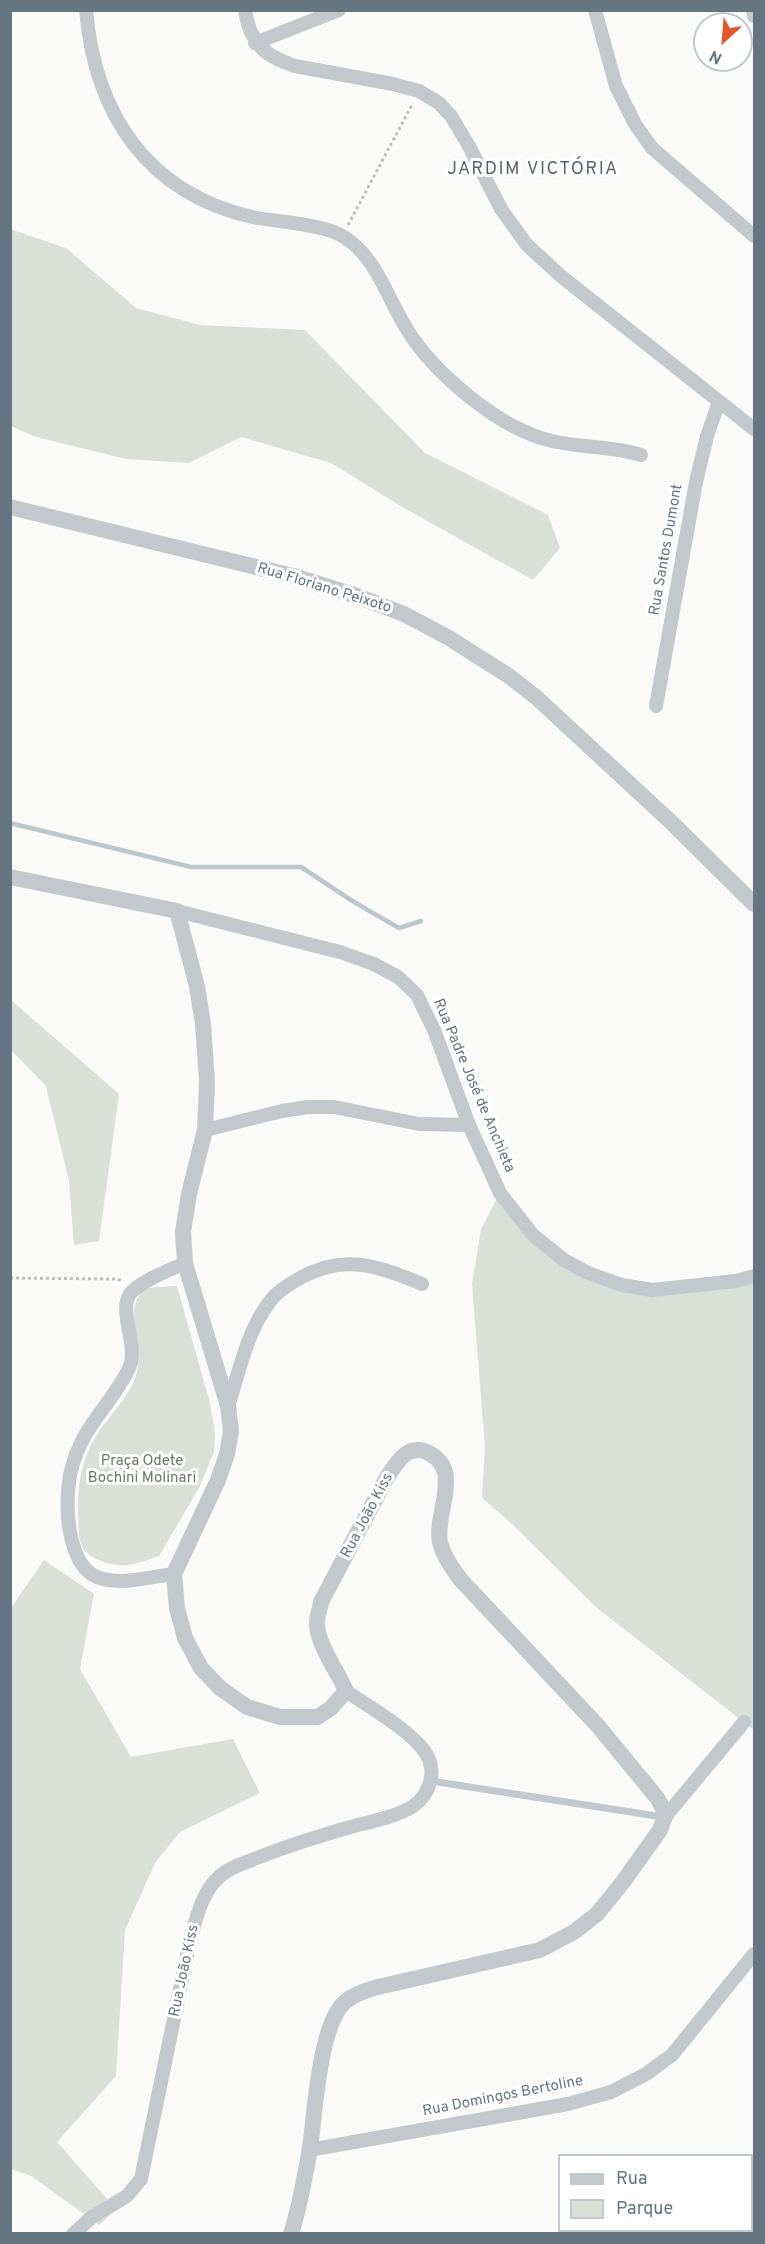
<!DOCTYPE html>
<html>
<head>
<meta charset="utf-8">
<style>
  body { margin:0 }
  #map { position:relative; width:765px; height:2244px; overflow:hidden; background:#fafaf8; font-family:Overpass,sans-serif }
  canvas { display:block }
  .frame { position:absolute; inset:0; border:12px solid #657683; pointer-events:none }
  .legend { position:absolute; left:558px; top:2154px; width:195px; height:78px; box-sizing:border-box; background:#fff; border:2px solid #c1c8cd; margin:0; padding:8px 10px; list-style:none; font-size:18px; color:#657683 }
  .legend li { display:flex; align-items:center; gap:12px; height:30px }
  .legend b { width:30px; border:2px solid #c1c8cd }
  .north { position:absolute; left:693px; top:12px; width:60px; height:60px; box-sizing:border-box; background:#fff; border:2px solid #c1c8cd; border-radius:50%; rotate:206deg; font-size:16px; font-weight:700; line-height:24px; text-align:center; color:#657683 }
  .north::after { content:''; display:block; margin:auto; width:21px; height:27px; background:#e4572e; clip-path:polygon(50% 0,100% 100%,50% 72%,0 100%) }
</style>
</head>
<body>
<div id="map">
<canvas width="765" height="2244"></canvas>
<div class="frame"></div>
<ul class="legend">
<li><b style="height:8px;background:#c3c8cc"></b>Rua</li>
<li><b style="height:16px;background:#dadfd7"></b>Parque</li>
</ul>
<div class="north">N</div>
</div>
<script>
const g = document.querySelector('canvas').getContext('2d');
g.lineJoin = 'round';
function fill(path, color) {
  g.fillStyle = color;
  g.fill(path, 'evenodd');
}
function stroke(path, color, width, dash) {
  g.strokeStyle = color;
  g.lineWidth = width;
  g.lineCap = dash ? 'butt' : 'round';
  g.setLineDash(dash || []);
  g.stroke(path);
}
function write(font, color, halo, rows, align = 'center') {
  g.font = font + ' Overpass,sans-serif';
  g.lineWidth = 6;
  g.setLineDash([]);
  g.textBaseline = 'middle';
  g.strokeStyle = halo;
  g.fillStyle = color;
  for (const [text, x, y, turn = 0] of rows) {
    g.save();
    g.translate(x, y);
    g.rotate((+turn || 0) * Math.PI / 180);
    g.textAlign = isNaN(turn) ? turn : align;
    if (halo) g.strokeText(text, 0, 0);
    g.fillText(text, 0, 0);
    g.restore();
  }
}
const green = new Path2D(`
  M10,229L66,248L136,308L200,325L305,330L425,453L548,515L560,548L533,580L404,508L331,463L241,437L189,463L126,459L36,437L11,426Z
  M11,1000L119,1094L99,1241L74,1245L69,1181L46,1086L11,1050Z
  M500,1193L564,1260L652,1290L754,1276V1730L597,1608L512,1524L482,1498L485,1447L472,1284L481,1229Z
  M177,1286L210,1403L215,1432L214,1452L200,1486L159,1556C149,1559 138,1564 128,1565C115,1567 90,1560 83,1548C77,1538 79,1522 78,1512C77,1488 81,1466 91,1445C103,1421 127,1401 136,1376C147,1346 120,1317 144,1288Z
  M44,1560L94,1594L80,1669L131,1757L233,1739L260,1793L180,1832L155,1863L125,1930L116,2076L57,2142L116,2209L99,2225L31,2176L11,2169V1608Z`);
const stream = new Path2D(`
  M10,823L191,867H301L354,902L399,928L421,921`);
const path = new Path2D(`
  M348,225L413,103
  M10,1278L117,1279L123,1281`);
const service = new Path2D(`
  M431,1781L663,1817`);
const minor = new Path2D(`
  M86,10C95,114 147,193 252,217C277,222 324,224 344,237C376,257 386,295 405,326C432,372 499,429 552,441C581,448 612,446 641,455
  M245,10C250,43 264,56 295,66L393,84L419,91L439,103L451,116L469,146L501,209L527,245L562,277L754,429
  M595,10L616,86L635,124L652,148L754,236
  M753,10L754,16
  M255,43L339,10
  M656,706L696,482L707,436L719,402
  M177,911L340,952L374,964L398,977L417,995L434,1030L469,1125L500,1193L533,1235L564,1260L588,1273L622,1285L652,1290L736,1281L754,1276
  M205,1130L282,1111L308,1107H334L419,1124L469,1125
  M228,1406C239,1373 247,1332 268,1304C276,1292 288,1285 300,1278C344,1253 378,1266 422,1284
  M174,1574C150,1577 120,1586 97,1577C70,1566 66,1517 68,1491C69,1474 75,1454 83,1439C97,1413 119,1392 130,1366C138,1344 118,1311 130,1294C140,1281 170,1270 185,1263
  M665,1817L744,1722
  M309,2150L568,2104L611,2092L646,2074L672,2055L754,1954
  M752,2190L754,2188
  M73,2234L92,2217L127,2196L141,2179L190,1941C196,1919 202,1891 220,1876C230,1867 244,1863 257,1858C287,1846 316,1837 347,1828C368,1822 393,1818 412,1807C430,1795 438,1771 425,1752C410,1730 369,1707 346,1691
  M676,2234L684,2230`);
const tertiary = new Path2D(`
  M10,507L293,576L354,595L404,614L449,638L509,676L537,698L672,823L754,904
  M10,877L177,911L197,986L203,1024L207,1082L205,1130L189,1194L183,1232L185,1263L228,1406L231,1431L227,1454L218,1480L174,1574L177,1608L185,1638L201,1668L220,1688L247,1707L280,1717H318L331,1708L346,1691C337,1670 320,1649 317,1626C316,1619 320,1609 321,1602L386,1479C395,1466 405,1445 424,1451C466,1466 434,1512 440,1542C443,1556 452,1567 460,1579L598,1726L658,1799L664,1811L665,1817L660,1830L623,1882L597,1914L574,1932L540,1950L378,1987C365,1991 351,1995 342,2005C319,2031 315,2113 310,2148C305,2176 300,2206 291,2234`);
const streetNames = [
  ["Rua Santos Dumont",667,550,-80],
  ["Rua Floriano Peixoto",324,589,17],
  ["Rua Padre José de Anchieta",473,1086,67],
  ["Rua João Kiss",368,1516,-62],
  ["Rua João Kiss",185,1971,-78],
  ["Rua Domingos Bertoline",503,2097,-11]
];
const parkNames = [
  ["Praça Odete",142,1462],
  ["Bochini Molinari",142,1479]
];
const quarterNames = [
  ["JARDIM VICTÓRIA",533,170]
];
fill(green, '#dadfd7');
stroke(stream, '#bbc7cb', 4.5);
stroke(path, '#bbbfc2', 3, [3, 3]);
stroke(service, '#c3c8cc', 7);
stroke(minor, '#c3c8cc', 14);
stroke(tertiary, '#c3c8cc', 16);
write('15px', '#657683', '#fff', streetNames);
write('15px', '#687a64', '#fff', parkNames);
g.letterSpacing = '1.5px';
write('18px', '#57646e', '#fff', quarterNames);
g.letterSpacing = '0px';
</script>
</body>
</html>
